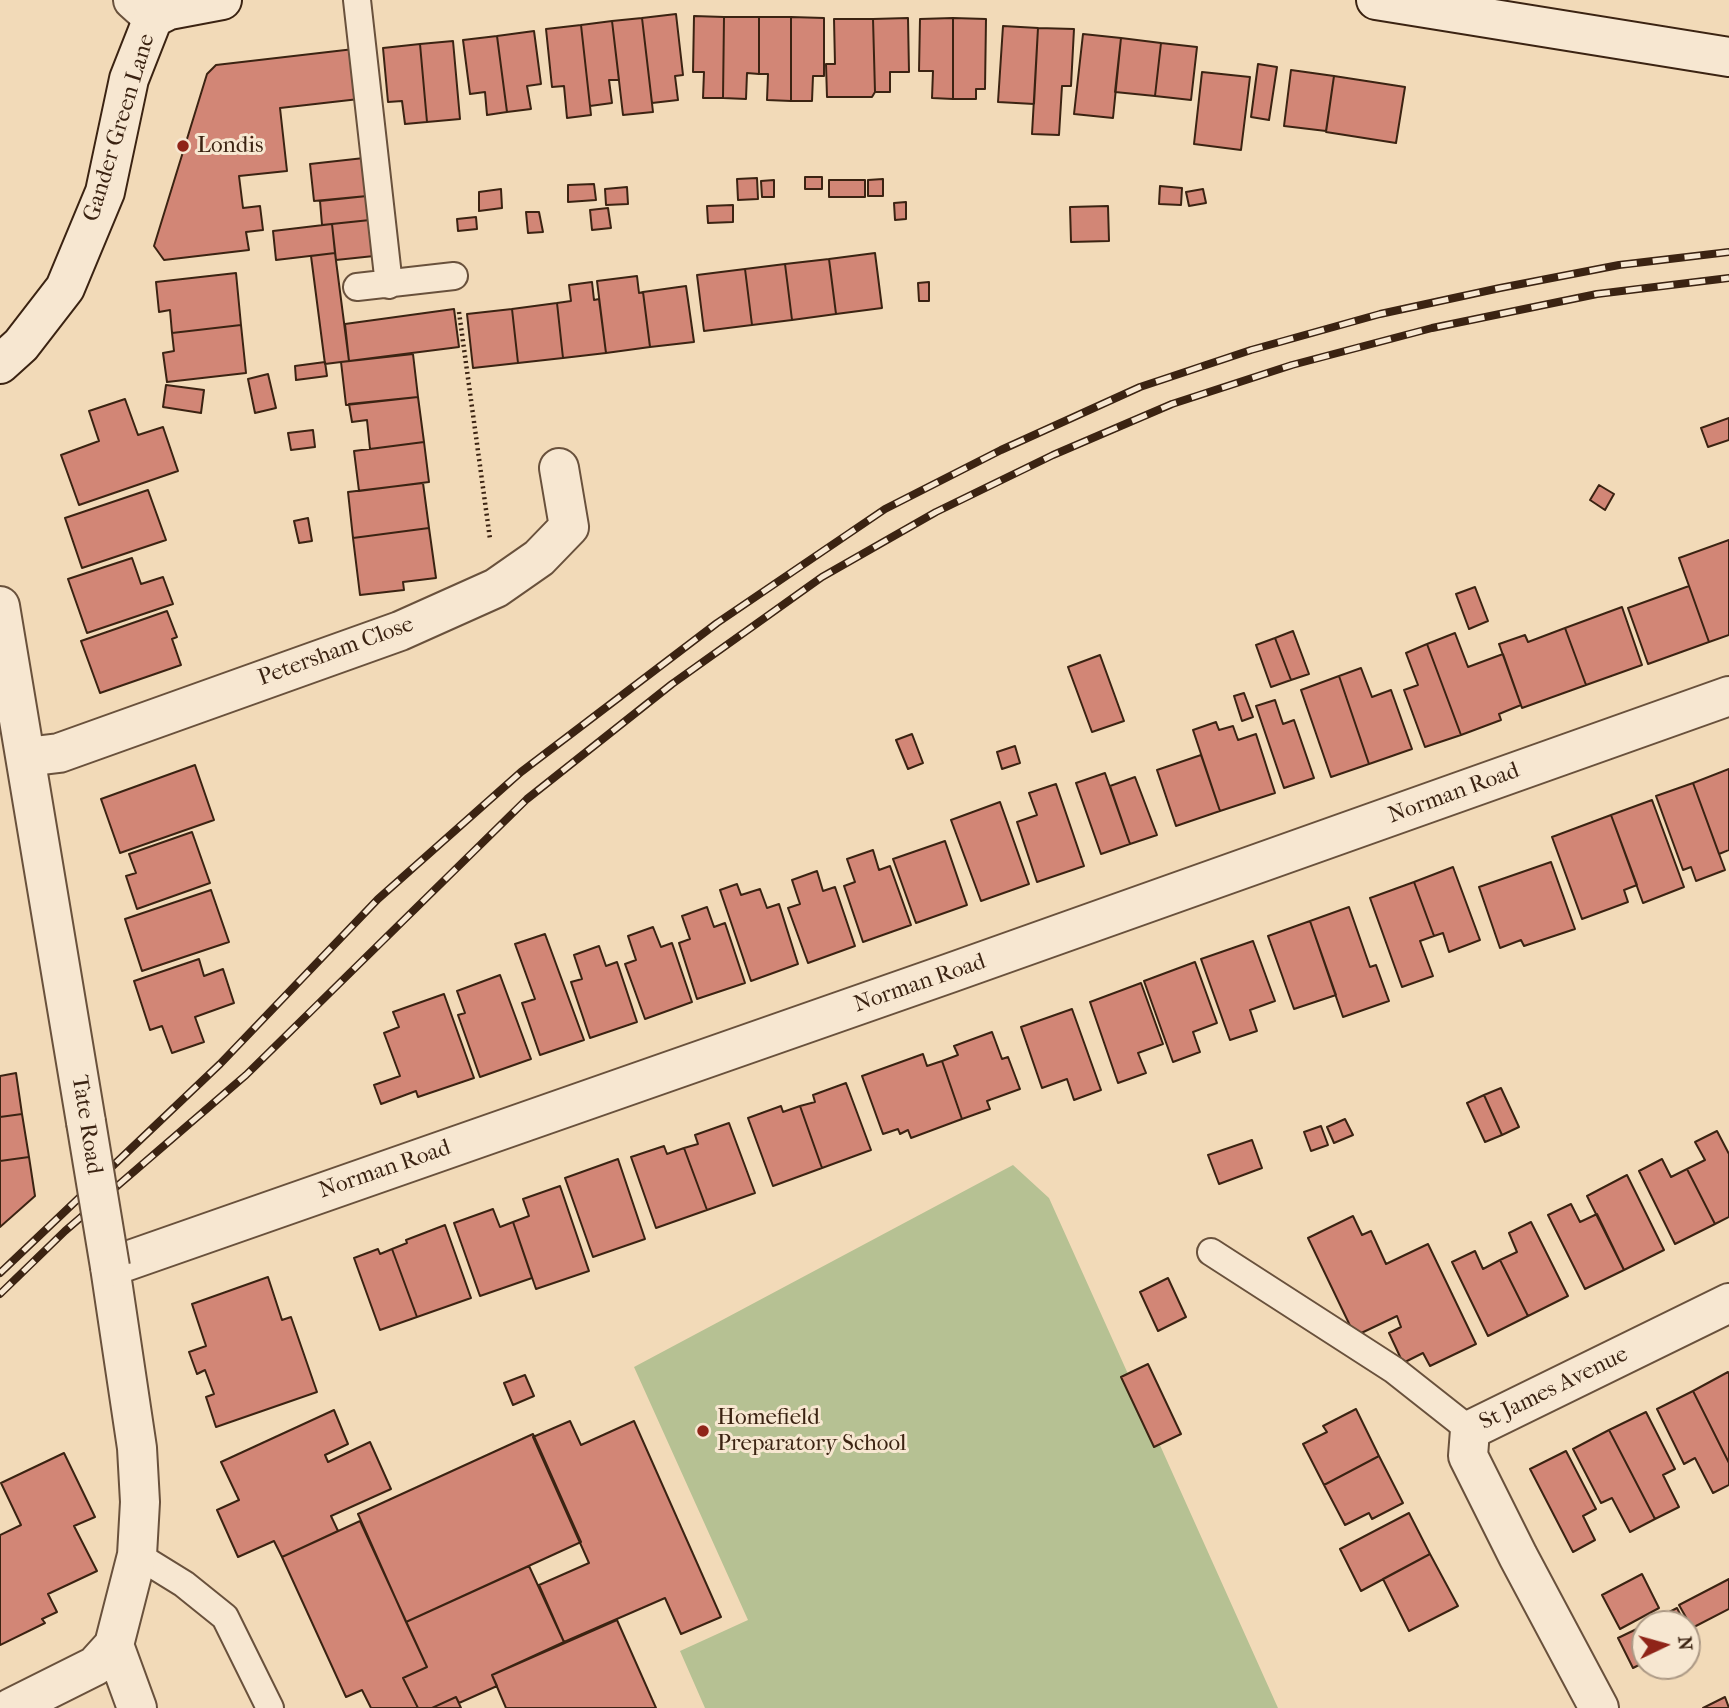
<!DOCTYPE html>
<html>
<head>
<meta charset="utf-8">
<style>
  body { margin:0 }
  #map { position:relative; width:1729px; height:1708px; overflow:hidden; background:#f2dab8; font-family:"IM FELL French Canon",serif }
  canvas { display:block }
  .north { position:absolute; left:1631px; top:1610px; width:70px; height:70px; box-sizing:border-box; background:#f7e7d1; border:2px solid #ac9985; border-radius:50%; rotate:85deg; font-size:19px; font-weight:700; line-height:28px; text-align:center; color:#3b2312 }
  .north::after { content:''; display:block; margin:auto; width:24px; height:32px; background:#8f2418; clip-path:polygon(50% 0,100% 100%,50% 72%,0 100%) }
</style>
</head>
<body>
<div id="map">
<canvas width="1729" height="1708"></canvas>
<div class="north">N</div>
</div>
<script>
const g = document.querySelector('canvas').getContext('2d');
g.lineJoin = 'round';
function fill(path, color) {
  g.fillStyle = color;
  g.fill(path, 'evenodd');
}
function stroke(path, color, width, dash) {
  g.strokeStyle = color;
  g.lineWidth = width;
  g.lineCap = dash ? 'butt' : 'round';
  g.setLineDash(dash || []);
  g.stroke(path);
}
function write(font, color, halo, rows, align = 'center') {
  g.font = font + ' "IM FELL French Canon",serif';
  g.lineWidth = 6;
  g.setLineDash([]);
  g.textBaseline = 'middle';
  g.strokeStyle = halo;
  g.fillStyle = color;
  for (const [text, x, y, turn = 0] of rows) {
    g.save();
    g.translate(x, y);
    g.rotate((+turn || 0) * Math.PI / 180);
    g.textAlign = isNaN(turn) ? turn : align;
    if (halo) g.strokeText(text, 0, 0);
    g.fillText(text, 0, 0);
    g.restore();
  }
}
const green = new Path2D(`
  M1013,1165L1049,1198L1278,1708H705L680,1651L748,1620L634,1367Z`);
const building = new Path2D(`
  M676,14L683,75L675,76L678,100L652,103L642,18Z
  M694,16L724,17L723,98H703L704,72H693Z
  M724,17H759V74L747,73L746,99L723,98Z
  M759,17H791V101L767,100L768,74H759Z
  M791,17L824,18V76H813L812,101H791Z
  M642,18L653,112L623,115L612,21Z
  M908,18L909,72H890V92H875L873,19Z
  M953,18V99L932,98L933,71H919L920,19Z
  M953,18L986,19L985,89H976V99H953Z
  M834,19H873L875,92L872,97H827L826,64H835Z
  M612,21L619,80H609L612,103L590,106L581,25Z
  M581,25L591,115L567,118L564,86L552,87L546,29Z
  M1003,26L1038,28L1034,104L998,102Z
  M1038,28L1074,29L1071,86H1062L1059,135L1032,134Z
  M534,31L541,84L527,86L531,109L507,112L497,36Z
  M1083,34L1121,38L1113,118L1074,114Z
  M497,36L507,112L487,115L485,92L470,94L463,40Z
  M1121,38L1161,43L1155,96L1115,92Z
  M453,41L460,119L427,122L420,44Z
  M1161,43L1197,47L1191,100L1155,96Z
  M420,44L427,122L405,124L402,101L388,102L383,48Z
  M354,49L359,99L280,108L287,171L239,176L243,208L260,206L263,230L246,232L249,250L164,260L154,246L207,74L216,65Z
  M1258,64L1277,67L1269,120L1251,117Z
  M1291,70L1334,76L1326,131L1284,126Z
  M1202,72L1250,77L1241,150L1194,144Z
  M1334,76L1405,87L1396,143L1326,132Z
  M364,158L367,196L314,201L310,164Z
  M805,177H822V189H805Z
  M757,178L758,199L738,200L737,179Z
  M883,179V196H868V180Z
  M774,180V197H762L761,181Z
  M829,180H865V197H829Z
  M594,184L596,200L568,202V185Z
  M1160,186L1182,188L1181,205L1159,204Z
  M627,187L628,204L606,205L605,189Z
  M501,189L502,208L479,211V192Z
  M1203,189L1206,203L1189,206L1186,192Z
  M367,196L370,220L322,225L320,201Z
  M906,202V219L895,220L894,203Z
  M733,205V222L708,223L707,206Z
  M1108,206L1109,241L1071,242L1070,207Z
  M608,208L611,228L592,230L590,210Z
  M526,212H539L543,232L528,233Z
  M476,217L477,229L458,231L457,219Z
  M370,220L374,256L336,260L332,224Z
  M332,224L335,253L276,260L273,231Z
  M335,253L349,361L325,364L311,256Z
  M875,253L882,308L836,314L829,259Z
  M829,259L836,314L792,320L785,264Z
  M785,264L792,320L752,325L745,269Z
  M745,269L752,325L704,331L697,275Z
  M236,273L241,325L172,333L170,310L159,312L156,282Z
  M637,276L639,293L643,292L650,347L606,353L597,281Z
  M592,282L594,300L599,299L606,353L563,358L557,303L571,301L569,285Z
  M929,282V301H919L918,283Z
  M686,286L694,342L650,347L643,292Z
  M557,303L563,358L518,363L512,309Z
  M454,309L459,347L349,361L345,324Z
  M512,309L518,363L473,368L467,314Z
  M241,325L246,373L167,382L163,353L174,351L172,333Z
  M413,354L418,397L346,405L341,362Z
  M325,362L327,376L296,380L295,366Z
  M268,374L276,408L255,413L248,379Z
  M166,385L204,390L201,413L163,407Z
  M418,397L424,442L370,449L367,420L352,422L349,404Z
  M125,399L138,435L163,427L178,471L79,505L61,455L99,441L89,411Z
  M1729,418V440L1708,447L1701,428Z
  M313,430L315,447L291,450L288,433Z
  M424,442L429,482L359,491L354,451Z
  M423,483L429,528L353,538L348,492Z
  M1599,485L1614,494L1605,510L1590,500Z
  M148,490L166,540L82,568L65,518Z
  M308,518L312,541L299,543L294,521Z
  M429,528L436,578L403,582L404,590L360,595L353,538Z
  M1729,540V635L1709,642L1679,558Z
  M132,558L141,584L163,577L173,604L87,633L68,579Z
  M1689,586L1709,642L1648,664L1628,608Z
  M1475,587L1488,621L1469,629L1456,594Z
  M1622,607L1642,665L1586,685L1565,628Z
  M167,611L177,637L172,639L181,665L100,693L81,641Z
  M1565,628L1586,685L1522,708L1499,644L1525,635L1528,642Z
  M1293,631L1309,674L1291,680L1275,638Z
  M1455,633L1468,667L1503,654L1521,705L1499,714L1501,720L1461,735L1427,644Z
  M1275,638L1291,680L1271,687L1256,645Z
  M1427,644L1461,735L1425,747L1404,690L1418,685L1406,653Z
  M1100,655L1124,721L1092,732L1068,667Z
  M1361,668L1372,697L1391,690L1412,749L1369,764L1339,676Z
  M1339,676L1369,764L1331,777L1301,690Z
  M1244,693L1253,717L1242,721L1234,696Z
  M1275,700L1283,724L1294,720L1314,778L1284,788L1256,706Z
  M1216,722L1219,730L1233,726L1238,740L1256,734L1275,793L1220,811L1193,730Z
  M912,734L923,763L908,769L896,740Z
  M1015,746L1020,763L1002,769L997,752Z
  M1201,755L1220,811L1176,826L1157,770Z
  M195,765L214,820L120,853L101,799Z
  M1729,769V850L1719,854L1693,783Z
  M1105,773L1130,844L1101,854L1076,783Z
  M1135,777L1157,835L1130,844L1110,786Z
  M1693,783L1725,870L1696,881L1691,867L1683,870L1656,796Z
  M1056,784L1084,866L1037,882L1017,822L1037,815L1029,793Z
  M1652,800L1684,887L1643,903L1611,815Z
  M1000,802L1029,884L981,901L951,820Z
  M1611,815L1637,885L1624,890L1628,902L1582,919L1552,837Z
  M192,832L210,883L137,909L126,876L136,873L129,854Z
  M945,841L967,905L916,923L893,859Z
  M873,850L879,870L890,866L911,925L863,942L844,886L855,882L847,859Z
  M1551,862L1575,929L1524,946L1521,940L1500,948L1479,887Z
  M1453,867L1480,940L1449,952L1443,933L1434,936L1414,882Z
  M817,871L823,891L835,887L855,946L808,963L788,908L800,904L792,880Z
  M1414,882L1434,936L1420,941L1433,976L1402,987L1370,898Z
  M737,884L741,895L760,889L767,908L779,904L798,964L751,981L720,890Z
  M211,890L229,942L142,971L125,919Z
  M707,907L714,927L725,923L745,983L697,999L679,943L690,939L682,916Z
  M1349,907L1370,967L1376,965L1389,1001L1343,1017L1310,921Z
  M1310,921L1336,995L1294,1009L1268,936Z
  M653,927L661,947L672,943L692,1002L645,1019L625,964L636,960L628,936Z
  M545,934L584,1040L540,1055L522,1003L535,999L515,944Z
  M1253,941L1275,1001L1250,1010L1257,1031L1230,1040L1201,959Z
  M599,946L606,966L617,962L637,1022L590,1038L571,982L582,979L574,955Z
  M199,959L204,976L223,969L234,1003L195,1017L204,1042L172,1053L162,1026L150,1030L134,981Z
  M1195,962L1217,1023L1193,1032L1200,1052L1173,1062L1144,981Z
  M500,975L531,1059L480,1077L458,1015L465,1013L457,991Z
  M1141,983L1163,1044L1138,1053L1146,1073L1118,1083L1090,1002Z
  M444,994L474,1078L418,1097L416,1091L381,1104L374,1085L400,1076L384,1033L399,1027L393,1012Z
  M1072,1009L1101,1090L1074,1100L1067,1079L1042,1088L1021,1027Z
  M992,1032L1002,1059L1008,1057L1020,1089L987,1101L990,1109L962,1119L942,1061L958,1055L954,1046Z
  M923,1054L927,1066L942,1061L962,1119L911,1138L908,1130L900,1134L898,1129L883,1134L862,1076Z
  M16,1073L22,1114L0,1117V1076Z
  M846,1083L871,1150L822,1168L800,1106L815,1102L813,1095Z
  M1501,1088L1519,1127L1502,1135L1484,1095Z
  M1484,1095L1502,1135L1485,1142L1467,1103Z
  M781,1106L783,1112L800,1106L822,1168L773,1186L748,1118Z
  M22,1114L29,1157L0,1161V1117Z
  M1345,1119L1353,1135L1334,1143L1327,1127Z
  M729,1123L755,1193L707,1210L684,1148L698,1144L695,1135Z
  M1321,1126L1328,1145L1311,1151L1304,1132Z
  M1717,1131L1729,1154V1217L1715,1224L1687,1169L1705,1160L1695,1142Z
  M1252,1140L1262,1168L1219,1184L1208,1155Z
  M664,1146L667,1154L684,1148L707,1210L656,1228L631,1157Z
  M29,1157L35,1196L0,1227V1161Z
  M618,1159L645,1239L593,1257L565,1178Z
  M1662,1159L1671,1177L1687,1169L1715,1224L1675,1244L1639,1171Z
  M1627,1175L1664,1250L1624,1270L1587,1196Z
  M560,1186L589,1271L536,1289L513,1222L529,1216L523,1199Z
  M1571,1204L1580,1222L1597,1214L1624,1270L1585,1289L1548,1215Z
  M493,1209L500,1227L513,1222L532,1278L480,1296L454,1223Z
  M1353,1216L1362,1235L1371,1231L1386,1264L1428,1244L1476,1344L1430,1366L1423,1353L1403,1363L1389,1333L1401,1327L1397,1316L1355,1336L1308,1238Z
  M1531,1222L1568,1296L1528,1316L1500,1260L1517,1252L1509,1233Z
  M445,1225L471,1298L417,1317L392,1249L407,1243L406,1240Z
  M378,1249L380,1254L392,1249L417,1317L380,1330L354,1258Z
  M1475,1251L1483,1269L1500,1260L1528,1316L1488,1336L1452,1262Z
  M268,1277L282,1320L291,1317L317,1392L216,1427L206,1397L214,1394L205,1370L197,1374L189,1352L206,1346L192,1304Z
  M1168,1278L1186,1317L1158,1331L1140,1292Z
  M1148,1364L1181,1434L1154,1447L1121,1377Z
  M1728,1372L1729,1373V1463L1693,1391Z
  M525,1375L534,1396L513,1405L504,1383Z
  M1693,1391L1729,1463V1485L1713,1493L1695,1458L1684,1464L1657,1409Z
  M1356,1409L1379,1456L1324,1485L1303,1444L1327,1432L1323,1426Z
  M334,1410L348,1444L325,1455L328,1462L370,1442L391,1489L331,1516L338,1531L282,1557L274,1541L238,1557L217,1510L239,1500L221,1462Z
  M1646,1412L1675,1469L1663,1475L1679,1507L1655,1519L1609,1430Z
  M570,1421L581,1445L634,1421L721,1617L681,1634L665,1598L564,1642L539,1585L589,1563L533,1437Z
  M1609,1430L1655,1519L1630,1532L1612,1498L1601,1503L1573,1449Z
  M533,1434L581,1542L406,1622L358,1514Z
  M1566,1451L1596,1509L1583,1516L1595,1540L1573,1552L1530,1469Z
  M64,1453L95,1517L74,1526L97,1571L48,1594L57,1612L42,1619L45,1623L0,1645V1535L21,1525L1,1483Z
  M1379,1456L1403,1503L1372,1519L1369,1513L1345,1525L1324,1485Z
  M1409,1513L1430,1554L1361,1591L1340,1549Z
  M360,1521L427,1667L403,1678L418,1708H371L362,1690L346,1697L282,1557Z
  M1430,1554L1458,1606L1409,1631L1383,1579Z
  M529,1566L564,1642L492,1675L497,1686L459,1703L456,1697L432,1708H418L403,1678L427,1667L406,1622Z
  M1642,1574L1659,1608L1620,1629L1602,1595Z
  M1729,1579V1609L1692,1628L1679,1605Z
  M1677,1608L1685,1624H1646Z
  M617,1620L656,1708H506L492,1675Z
  M1645,1625V1662L1633,1668L1618,1638Z
  M456,1697L461,1708H432Z
  M1725,1697L1729,1708H1703Z`);
const path = new Path2D(`
  M459,312L490,539`);
const lane = new Path2D(`
  M357,0L389,285
  M357,287L454,276
  M1211,1252L1394,1370L1470,1430
  M137,1555L184,1584L225,1617L270,1708`);
const street = new Path2D(`
  M133,0L153,18
  M0,606L86,1122
  M26,757L59,753L400,631L496,588L539,558L569,527L559,468
  M114,1645L137,1708
  M11,1708L95,1666L114,1645L137,1555L140,1502L137,1448L110,1267L950,973L1729,696
  M1599,1708L1518,1556L1468,1456L1470,1430L1729,1303`);
const secondary = new Path2D(`
  M1376,0L1729,57
  M0,364L21,345L65,288L105,192L129,79L153,18L169,10L222,0`);
const rail = new Path2D(`
  M0,1273L220,1064L378,899L521,772L717,623L885,509L1001,450L1140,387L1251,350L1380,314L1500,288L1619,265L1729,252
  M0,1294L65,1231L246,1075L527,799L672,684L822,577L936,512L1053,455L1172,404L1292,365L1432,328L1597,294L1729,278`);
const streetBridge = new Path2D(`
  M86,1122L110,1267`);
const markers = [
  [183,146,7,"#8f2418"],
  [703,1431,7,"#8f2418"]
];
const streetNames = [
  ["Gander Green Lane",120,128,-73],
  ["Petersham Close",336,652,-20],
  ["Norman Road",1454,794,-20],
  ["Norman Road",920,984,-19],
  ["Tate Road",86,1125,81],
  ["Norman Road",385,1170,-19],
  ["St James Avenue",1554,1389,-26]
];
const poiNames = [
  ["Londis",197,146],
  ["Homefield",717,1418],
  ["Preparatory School",717,1444]
];
fill(green, '#b6c193');
fill(building, '#d28676');
stroke(building, '#3b2312', 2);
stroke(lane, '#69513c', 30);
stroke(street, '#69513c', 42);
stroke(secondary, '#3b2312', 42);
stroke(path, '#3b2312', 4.5, [2, 3.5]);
stroke(lane, '#f7e7d1', 26);
stroke(street, '#f7e7d1', 38);
stroke(secondary, '#f7e7d1', 38);
stroke(rail, '#3b2312', 8);
stroke(rail, '#f7e7d1', 5, [16]);
stroke(streetBridge, '#69513c', 42, []);
stroke(streetBridge, '#f7e7d1', 38);
for (const [x, y, r, color] of markers) {
  const dot = new Path2D();
  dot.arc(x, y, r, 0, 2 * Math.PI);
  g.fillStyle = color;
  g.fill(dot);
  stroke(dot, '#f7e7d1', 2.5);
}
write('23px', '#3b2312', '#f7e7d1', streetNames);
write('23px', '#3b2312', '#f7e7d1', poiNames, 'left');
</script>
</body>
</html>
